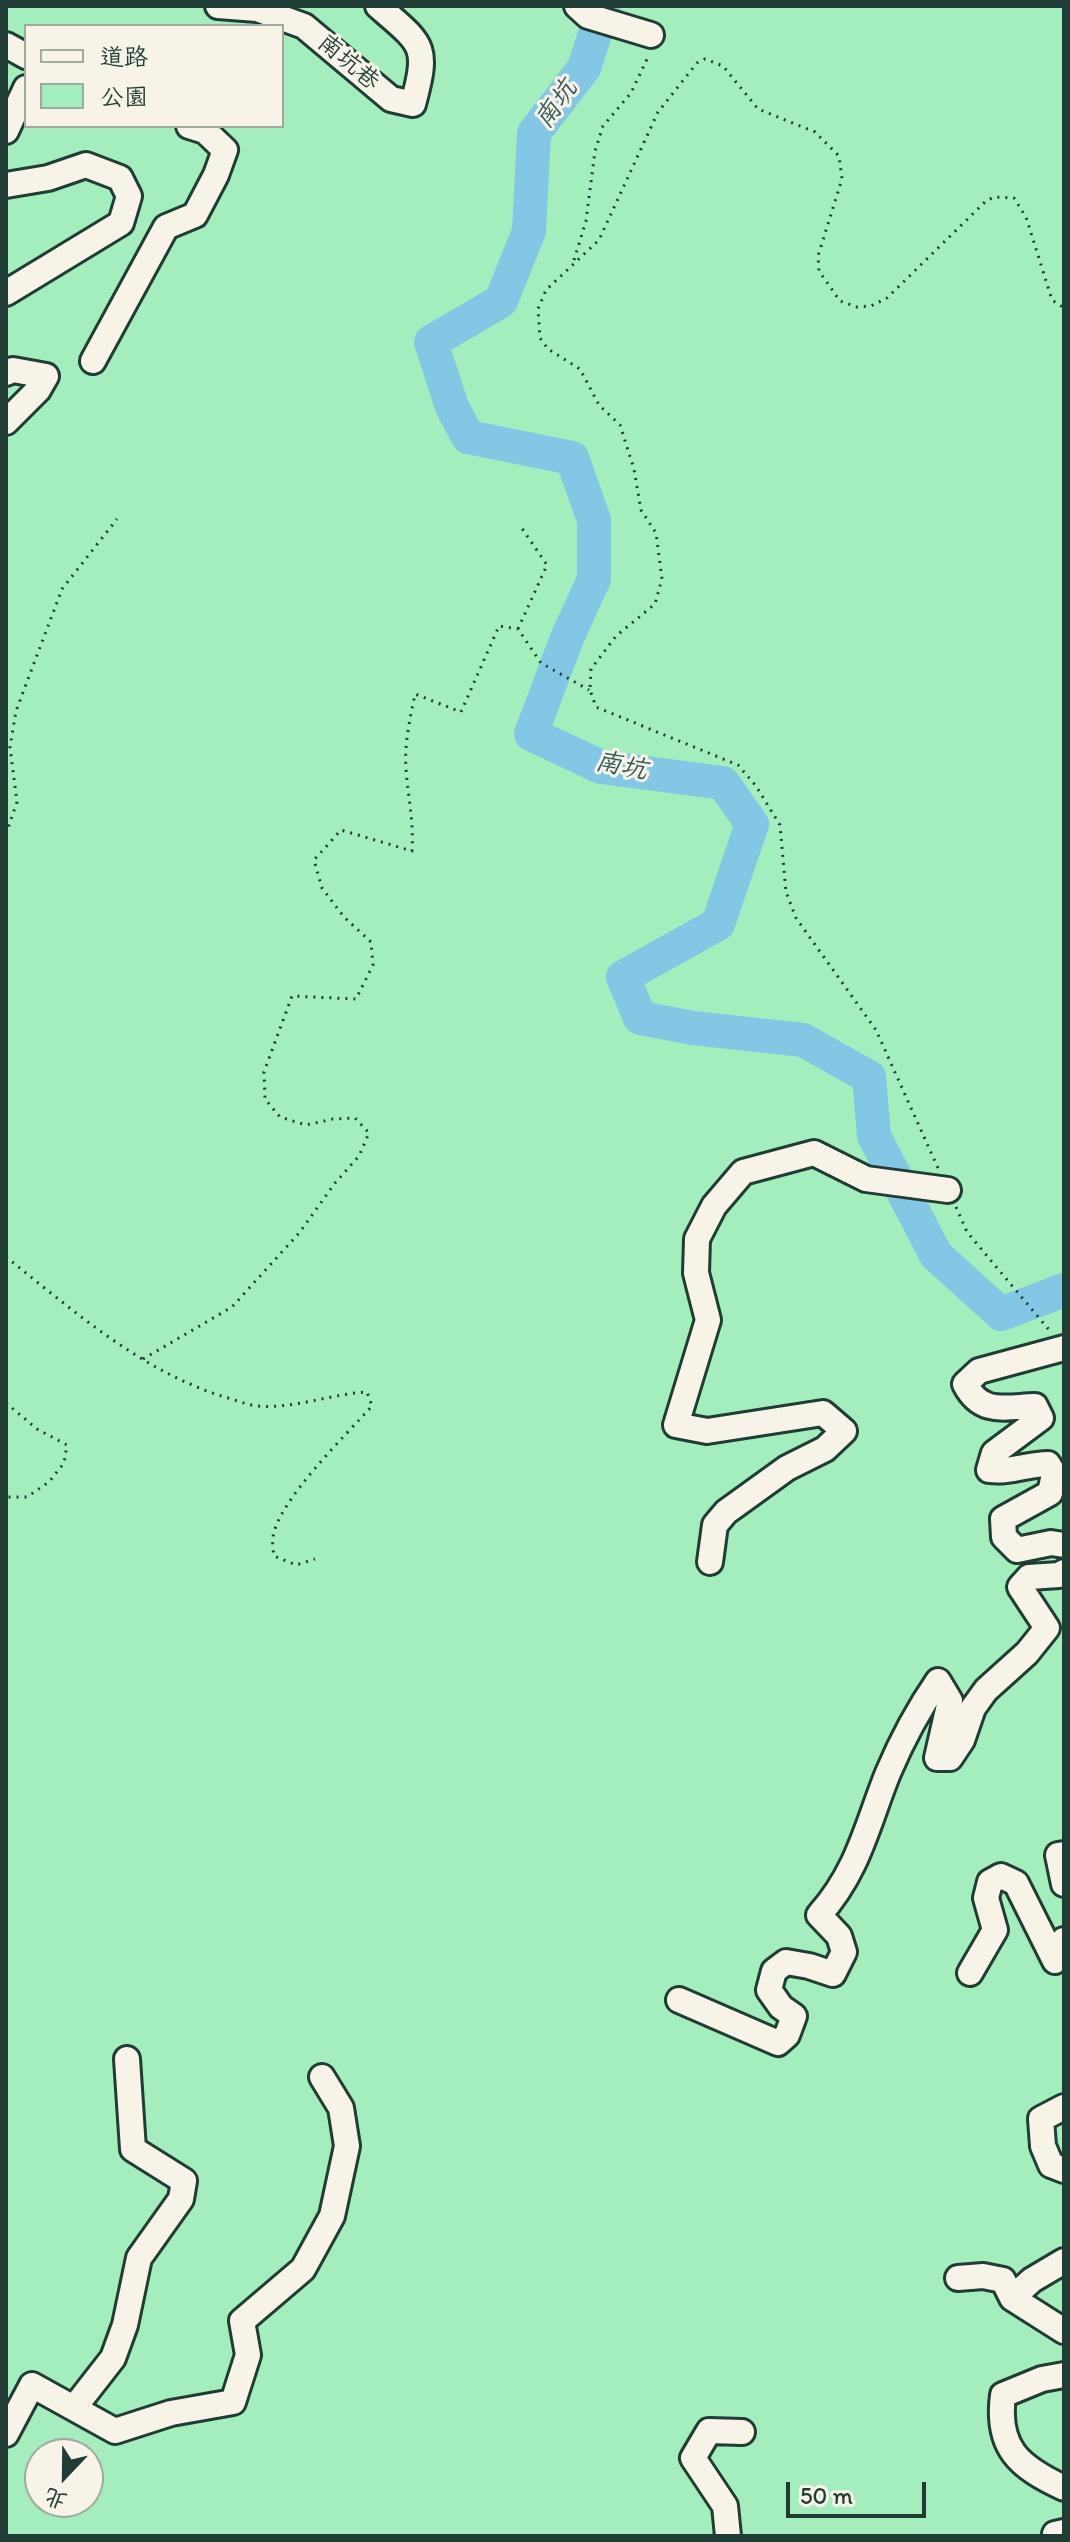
<!DOCTYPE html>
<html>
<head>
<meta charset="utf-8">
<style>
  body { margin:0 }
  #map { position:relative; width:1070px; height:2542px; overflow:hidden; background:#f7f3e8; font-family:Itim,"LXGW WenKai TC",sans-serif }
  canvas { display:block }
  .frame { position:absolute; inset:0; border:8px solid #1f3d34; pointer-events:none }
  .legend { position:absolute; left:24px; top:24px; width:260px; height:104px; box-sizing:border-box; background:#f7f3e8; border:2px solid #a1aaa0; margin:0; padding:10px 14px; list-style:none; font-size:24px; color:#1f3d34 }
  .legend li { display:flex; align-items:center; gap:16px; height:40px }
  .legend b { width:40px; border:2px solid #a1aaa0 }
  .north { position:absolute; left:24px; top:2438px; width:80px; height:80px; box-sizing:border-box; background:#f7f3e8; border:2px solid #a1aaa0; border-radius:50%; rotate:202deg; font-size:22px; font-weight:700; line-height:32px; text-align:center; color:#1f3d34 }
  .north::after { content:''; display:block; margin:auto; width:28px; height:36px; background:#1f3d34; clip-path:polygon(50% 0,100% 100%,50% 72%,0 100%) }
  .scale { position:absolute; left:786px; top:2482px; width:140px; height:36px; box-sizing:border-box; border:4px solid #1f3d34; border-top:0; padding-left:10px; font-size:24px; line-height:28px; white-space:nowrap; color:#1f3d34; -webkit-text-stroke:6px #f7f3e8; paint-order:stroke }
</style>
</head>
<body>
<div id="map">
<canvas width="1070" height="2542"></canvas>
<div class="frame"></div>
<ul class="legend">
<li><b style="height:10px;background:#f7f3e8"></b>道路</li>
<li><b style="height:22px;background:#a4eebd"></b>公園</li>
</ul>
<div class="north">北</div>
<div class="scale">50 m</div>
</div>
<script>
const g = document.querySelector('canvas').getContext('2d');
g.lineJoin = 'round';
function fill(path, color) {
  g.fillStyle = color;
  g.fill(path, 'evenodd');
}
function stroke(path, color, width, dash) {
  g.strokeStyle = color;
  g.lineWidth = width;
  g.lineCap = dash ? 'butt' : 'round';
  g.setLineDash(dash || []);
  g.stroke(path);
}
function write(font, color, halo, rows, align = 'center') {
  g.font = font + ' Itim,"LXGW WenKai TC",sans-serif';
  g.lineWidth = 6;
  g.setLineDash([]);
  g.textBaseline = 'middle';
  g.strokeStyle = halo;
  g.fillStyle = color;
  for (const [text, x, y, turn = 0] of rows) {
    g.save();
    g.translate(x, y);
    g.rotate((+turn || 0) * Math.PI / 180);
    g.textAlign = isNaN(turn) ? turn : align;
    if (halo) g.strokeText(text, 0, 0);
    g.fillText(text, 0, 0);
    g.restore();
  }
}
const green = new Path2D(`
  M6,6H1064V2536H6ZM26,26H282V126H26ZM40,2454H88V2502H40Z`);
const river = new Path2D(`
  M604,6L584,68L534,133L529,231L501,301L431,342L452,407L468,437L572,458L594,520V579L567,638L531,734L601,767L723,783L752,824L718,924L623,977L640,1018L693,1028L803,1040L869,1077L874,1136L936,1255L1001,1314L1064,1290`);
const path = new Path2D(`
  M574,260L586,221L595,151L603,126L631,93L648,57
  M518,629L547,565L519,524
  M6,834L17,802L10,747L16,711L62,589L117,519
  M938,1168L876,1030L796,918L786,892L780,825L756,786L738,765L596,707L590,690L591,669L616,636L655,604L662,579L656,533L641,510L634,469L620,425L599,405L580,369L548,349L540,338L538,309L546,290L599,240L658,112L697,63L705,59L723,66L758,109L815,132L839,156L842,179L818,256L819,271L840,301L857,307L871,306L887,298L986,201L994,197L1014,198L1026,217L1052,300L1064,308
  M956,1207L967,1232L1050,1331
  M6,1257C74,1311 143,1373 228,1398C238,1401 248,1405 258,1406C295,1409 330,1394 367,1392L372,1406C346,1435 278,1501 273,1537C272,1542 273,1550 274,1556L296,1565L315,1559
  M143,1359L232,1307L300,1232L335,1183L359,1156L369,1133L355,1118L333,1119L306,1125L280,1117L265,1099L264,1072L292,996L356,999L373,965L371,942L344,917L322,888L314,860L341,830L412,851C414,821 408,798 406,769C404,744 410,719 415,694L461,712L499,626L518,629L541,663L589,690
  M6,1403L37,1429L67,1445L64,1463L49,1482L27,1497H6`);
const minor = new Path2D(`
  M218,6L257,9L304,26L391,99L413,104C429,45 423,45 378,6
  M577,6L588,16L651,35
  M6,45L26,56
  M6,131L26,88
  M6,185L48,178L86,165L120,178L129,196L121,223L6,293
  M93,361L166,227L195,215L216,175L225,150L205,131L189,126
  M6,373L13,370L46,376L38,390L6,422
  M1064,1348L979,1371L965,1384C981,1415 1004,1407 1035,1406L1041,1418L994,1453L989,1470C1009,1473 1028,1464 1048,1464L1054,1474L1050,1493L1003,1519L1004,1537L1017,1550L1051,1543L1064,1545
  M710,1562L715,1525L726,1512L787,1468L825,1449L844,1431L823,1413L707,1431L676,1425L708,1320L696,1273L697,1239L714,1206L743,1172L814,1153L866,1179L948,1190
  M1064,1854L1058,1855L1064,1884
  M970,1973L995,1930L986,1898L990,1882L1001,1876L1016,1883L1055,1961L1064,1940
  M679,2000L778,2043L787,2035L794,2016L781,2007L769,1990L774,1971L786,1962L809,1966L833,1974L844,1952L839,1936L819,1915C858,1872 867,1825 888,1773C902,1740 918,1710 938,1681L950,1701L937,1758H950L962,1740L973,1708L986,1690L1027,1653L1047,1628L1020,1587L1029,1577L1059,1575L1064,1572
  M1064,2107L1041,2119L1043,2146L1051,2165L1064,2170
  M1064,2261L1032,2280L1012,2298L1064,2331
  M958,2278L983,2276L1003,2280L1012,2298
  M1064,2375L1042,2379L1003,2395C996,2448 1019,2467 1064,2488
  M74,2408L113,2358L125,2325L139,2258L181,2199L184,2181L133,2149L127,2059
  M6,2434L32,2385L115,2431L171,2413L233,2402L248,2355L242,2321L303,2269L332,2216L347,2146L341,2108L322,2077
  M1055,2534L1064,2532
  M728,2536L725,2506L693,2458L709,2431L742,2432`);
const streetNames = [
  ["南坑巷",348,63,40]
];
const waterNames = [
  ["南坑",557,105,-54],
  ["南坑",621,767,12]
];
fill(green, '#a4eebd');
stroke(river, '#84c7e5', 34);
stroke(minor, '#1f3d34', 30);
stroke(path, '#1f3d34', 3, [2, 6]);
stroke(minor, '#f7f3e8', 24);
write('24px', '#1f3d34', '#f7f3e8', streetNames);
write('italic 26px', '#335957', '#f7f3e8', waterNames);
</script>
</body>
</html>
